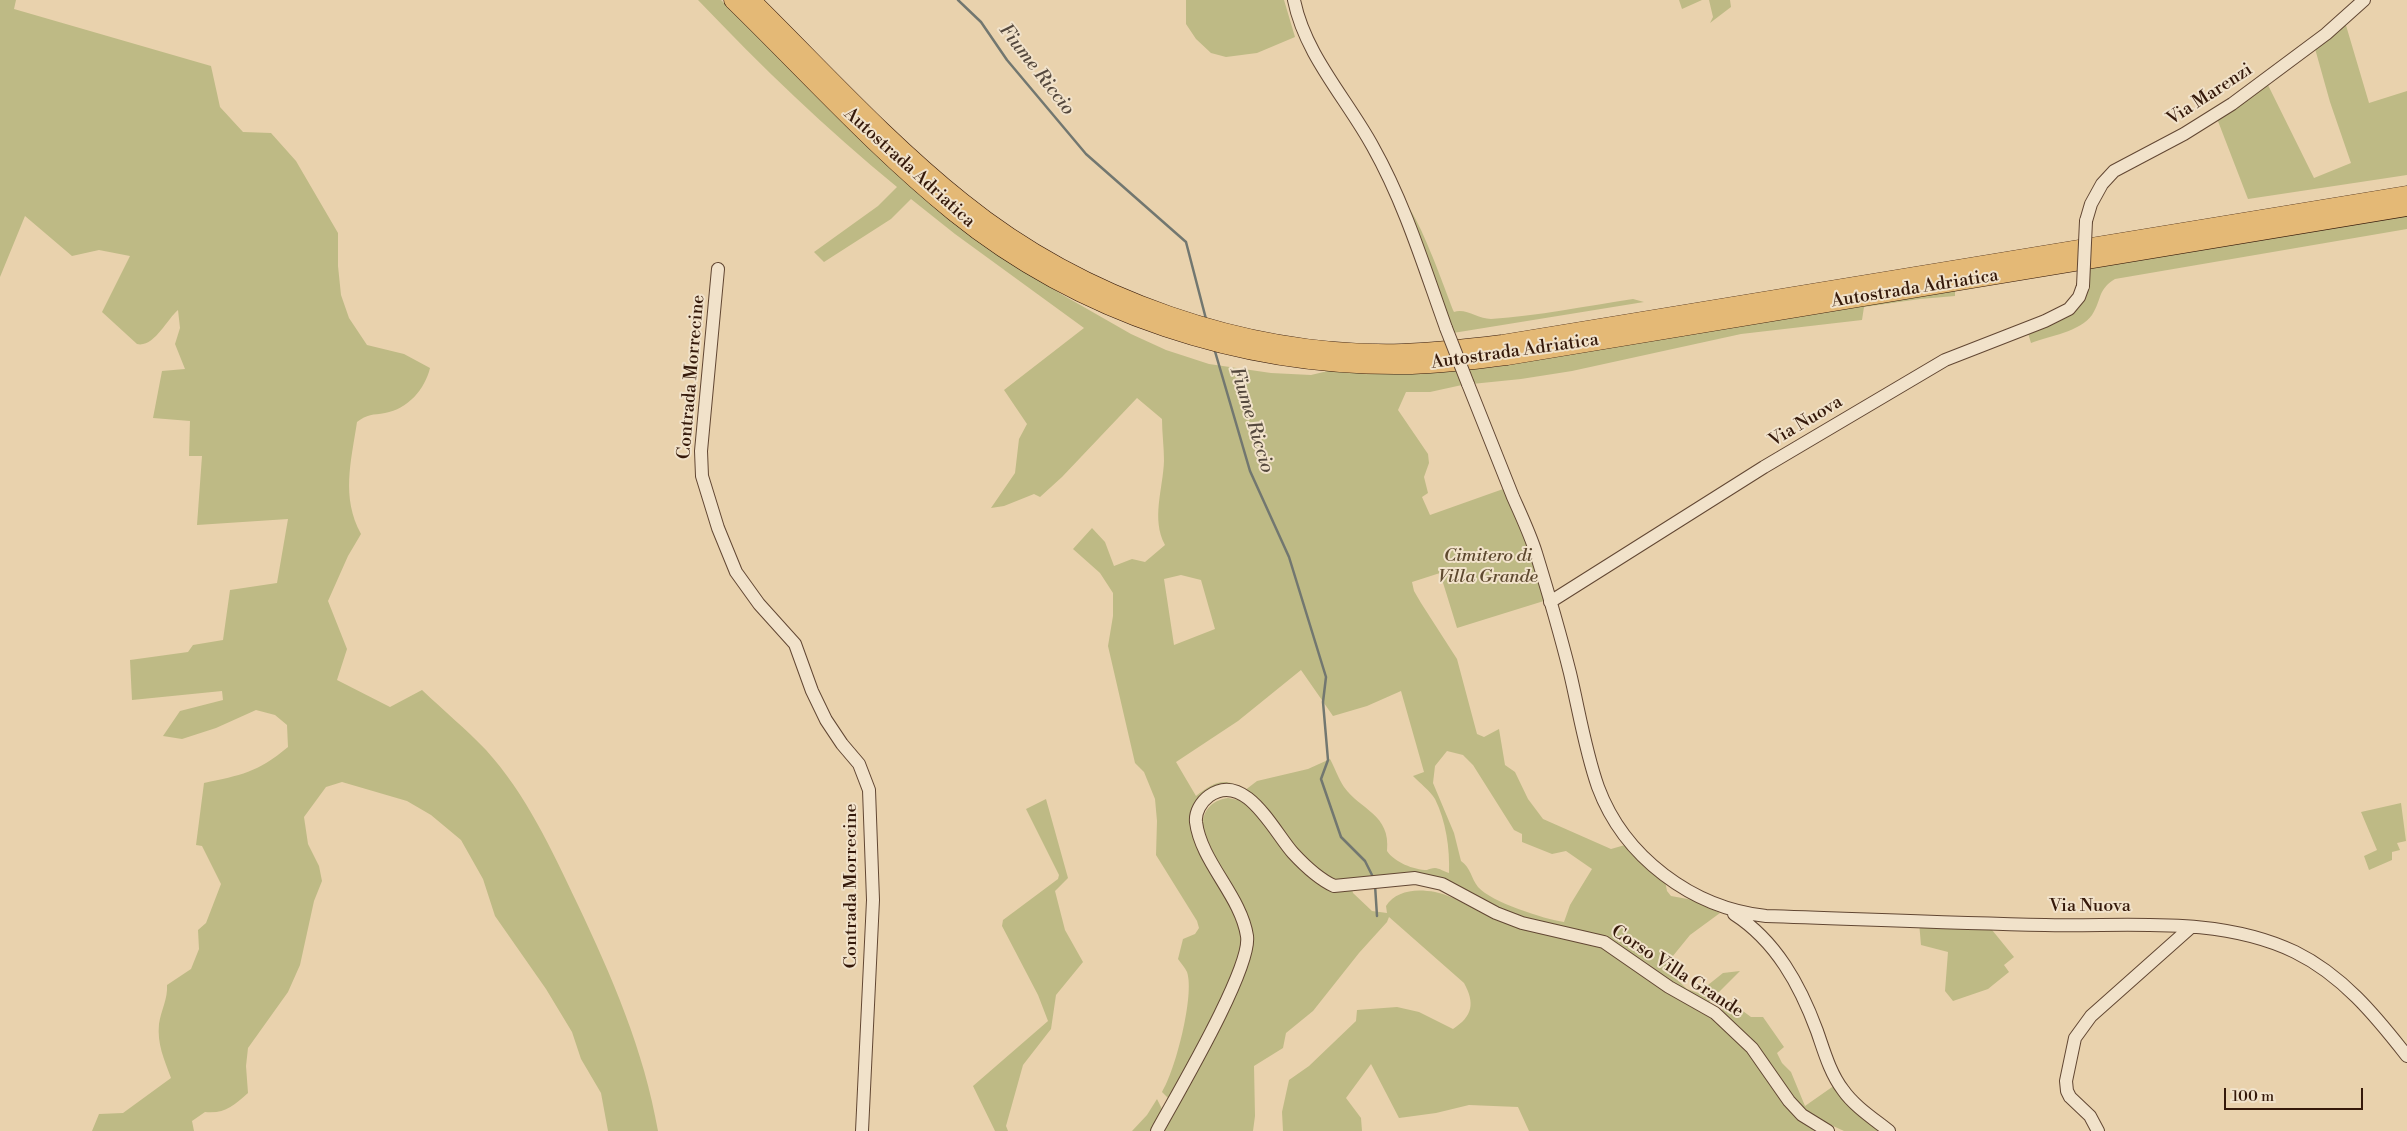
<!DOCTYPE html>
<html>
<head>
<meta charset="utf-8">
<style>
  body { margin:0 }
  #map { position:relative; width:2407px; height:1131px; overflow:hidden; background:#e9d2ad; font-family:"Libre Bodoni",serif }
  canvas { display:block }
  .scale { position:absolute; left:2224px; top:1088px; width:139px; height:22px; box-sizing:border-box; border:2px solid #35190a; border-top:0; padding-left:6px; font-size:15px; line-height:18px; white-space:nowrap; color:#35190a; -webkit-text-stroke:4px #f1e2ca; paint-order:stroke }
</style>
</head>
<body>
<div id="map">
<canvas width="2407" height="1131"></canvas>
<div class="scale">100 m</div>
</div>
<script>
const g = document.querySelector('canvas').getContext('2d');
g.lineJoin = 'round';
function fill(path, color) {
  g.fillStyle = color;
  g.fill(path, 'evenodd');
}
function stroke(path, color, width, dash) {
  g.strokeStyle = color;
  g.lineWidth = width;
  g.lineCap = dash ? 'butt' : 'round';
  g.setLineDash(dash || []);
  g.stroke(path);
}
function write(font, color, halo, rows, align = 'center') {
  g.font = font + ' "Libre Bodoni",serif';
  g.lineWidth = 4;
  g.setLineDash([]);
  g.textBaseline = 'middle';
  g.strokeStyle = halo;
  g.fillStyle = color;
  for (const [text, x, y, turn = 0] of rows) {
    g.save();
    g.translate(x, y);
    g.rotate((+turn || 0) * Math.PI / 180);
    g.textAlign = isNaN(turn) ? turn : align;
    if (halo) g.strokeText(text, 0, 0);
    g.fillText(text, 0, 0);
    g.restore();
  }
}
const green = new Path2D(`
  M0,0H16L14,9L211,66L220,107L243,132L271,133L296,161L338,233V266L341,295L349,318L367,345L404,354L430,368C425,389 408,409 385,413C373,415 367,414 357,422C351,462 341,497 361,534L348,556L328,601L347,649L337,680L390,707L422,690C443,710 466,729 486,750C526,794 552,850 577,903C612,977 644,1050 658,1131H608L601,1093L581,1059L572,1032L546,989L495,916L483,879L461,840L431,815L407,801L342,782L326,787L304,817L308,844L319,866L322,881L314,901L300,965L288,992L248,1048L246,1066L248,1093C233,1106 225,1114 205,1112L192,1121L194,1131H92L99,1114L123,1113L171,1078C164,1059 157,1044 159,1024C161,1010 168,999 167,985L191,969L199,949L198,930L206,923L221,884L202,846L196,845L204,783C241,775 257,773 288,747L287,725L275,715L256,710L216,728L182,739L163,736L180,711L223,700L222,691L132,700L130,660L188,652L193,645L223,640L230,590L277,583L288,519L197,525L202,456H189L190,421L153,418L162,371L185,369L175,344L180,328L178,310C167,319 154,348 137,344L102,312L130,256L99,250L72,256L25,216L0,277Z
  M698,0H721L902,178L964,230L1061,294L1131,334L1166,350L1209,364L1271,373L1311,375L1332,370L1412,374L1496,367L1955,289V296L1920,299L1864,307L1862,320L1741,334L1572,371L1521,379L1462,385L1430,392H1406L1398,410L1428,454L1429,463L1424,477L1428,493L1422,497L1430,515L1506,488L1547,600L1457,628L1440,573L1412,582L1414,591L1421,603L1457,659L1477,734L1484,737L1499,729L1505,765L1515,772L1528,799L1543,819L1611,849L1625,845L1665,881L1667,891L1671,896L1693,900L1720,913L1690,935L1668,962V971L1687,989L1698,993L1723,973L1740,971L1708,1003L1687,993L1610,942L1512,915L1448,882H1348L1325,878L1237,788L1195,809L1215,872L1242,931L1241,964L1170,1100L1162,1092C1175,1072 1195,995 1187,972C1185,968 1181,963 1178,959L1183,939L1195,934L1199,928L1197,921L1156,855L1157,821L1155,799L1144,772L1135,763L1108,646L1113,616V593L1100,573L1073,549L1092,528L1105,542L1114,566L1132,559L1145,562L1165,545C1151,519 1163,489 1164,461C1164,447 1162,433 1162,419L1137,398L1062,477L1040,497L1034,494L1004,506L991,508L1015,473L1019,439L1027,424L1004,390L1084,328L955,234L911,199L891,219L824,262L814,252L878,206L897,187C826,129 761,66 698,0ZM1181,575L1201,580L1215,629L1174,645L1164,579ZM1301,670L1333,716L1367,706L1401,691L1424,772L1413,776C1420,783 1430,791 1435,799C1446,821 1450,849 1449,873C1445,872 1439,868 1435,868C1432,868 1429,869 1427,870C1414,870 1394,862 1387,851C1391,814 1360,810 1344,787C1338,778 1335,768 1330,759L1308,769L1257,781L1244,791C1226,775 1213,783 1196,796L1176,762L1238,721ZM1447,751L1463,755L1473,765L1514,830L1522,834V842L1552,854L1566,851L1592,869L1570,905L1564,922C1544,919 1491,902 1478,887C1471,878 1471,868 1461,861L1454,833L1433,783L1435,766Z
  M1186,0H1284L1295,37L1257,53L1226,57L1211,53L1196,39L1186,24Z
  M1679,0H1702L1682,9Z
  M1709,0H1730L1731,7L1710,23L1713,17Z
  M2345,22L2369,103L2407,91V175L2248,199L2216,116L2266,81L2314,178L2351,163L2330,102L2314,45Z
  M1402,200C1418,211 1445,290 1454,312C1466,308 1478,319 1491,319C1538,316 1586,306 1633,299L1644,302L1453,333Z
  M2407,213V229L2115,279C2097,290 2102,300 2092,315C2080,332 2049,336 2031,343L2028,333L2078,309L2083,300L2090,264Z
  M1228,798L1243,801L1251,805L1293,858L1352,889L1353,893L1372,911L1387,913L1386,906C1394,893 1411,889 1427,891C1449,892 1468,907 1488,915C1521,927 1558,934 1592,943L1607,950L1711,1017L1732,1003L1751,1017H1763L1784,1047L1777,1053L1782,1063L1791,1072L1805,1106L1835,1085L1885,1131H1844L1818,1119L1816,1131H1529L1518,1107L1469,1105L1436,1113L1399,1118L1371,1064L1346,1098L1361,1118L1362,1131H1283L1282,1112L1289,1080L1309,1066L1356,1021L1357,1010L1397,1007L1419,1012L1453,1029C1473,1016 1475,1003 1464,983L1389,917L1387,922L1359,953L1313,1011L1286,1033L1283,1048L1254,1066L1255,1116L1253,1131H1163L1251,945L1203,829C1201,812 1211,800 1228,798Z
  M1046,799L1068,878L1055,891L1065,930L1083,962L1056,995L1051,1029L1023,1065L1006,1126L1008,1131H995L973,1086L1048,1021L1038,995L1002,926L1003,920L1058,879L1059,875L1026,809Z
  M2401,803L2406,841L2397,843L2400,850L2392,852V860L2369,870L2364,856L2377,850L2361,812Z
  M1919,922L1988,925L2014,957L2004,965L2009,972L1988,989L1953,1001L1945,991L1948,952L1921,945Z
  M1157,1099L1163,1111L1151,1131H1132L1147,1115Z`);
const stream = new Path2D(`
  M958,0L981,22L1007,60L1086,154L1186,242L1206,319
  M1214,348L1250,471L1289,557L1326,677L1323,702L1328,760L1321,779L1341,837L1365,861L1373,877
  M1375,885L1377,916`);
const minor = new Path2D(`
  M1294,0C1305,55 1347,99 1373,147C1405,204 1424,267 1446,328
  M2086,221L2091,204L2102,184L2114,171L2184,134L2232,104L2326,34L2364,0
  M718,269L701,451L702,476L718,528L736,572L759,604L795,644L812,691L826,720L842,744L859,764L869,790L873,900L862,1131
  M1468,384C1483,422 1498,459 1513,497C1521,515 1530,534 1536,553C1548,592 1560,633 1570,673C1579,711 1585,750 1598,787C1624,857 1692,908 1766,916C1859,919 1952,923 2045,925C2128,927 2218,915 2295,952C2342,975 2375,1015 2407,1056
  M1550,602L1764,467L1945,360L2045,321L2069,309L2079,297L2083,286
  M1734,914C1776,941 1800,985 1817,1031C1824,1051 1830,1073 1843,1090C1854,1106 1874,1119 1889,1131
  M1157,1131C1176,1096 1252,968 1247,936C1241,896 1201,862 1196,822C1195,812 1201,802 1209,796C1245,770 1274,832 1293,853C1305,866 1319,879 1334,886L1415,878L1442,884L1496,913L1522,923L1604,942L1669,987L1715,1013L1752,1048L1789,1101L1802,1115L1828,1131
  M2098,1131L2090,1116L2070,1097L2067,1091L2066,1081L2075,1038L2091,1016L2190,928`);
const highway = new Path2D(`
  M733,0C806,71 875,148 954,212C1080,314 1242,367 1404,365C1439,365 1473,360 1507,356L2407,207
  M751,0C820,68 886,141 962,202C1082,299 1247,357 1402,353C1436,352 1469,348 1502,344L2407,195`);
const minorBridge = new Path2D(`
  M2083,286L2086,221
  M1446,328L1468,384`);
const streetNames = [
  ["Via Marenzi",2210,95,-33],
  ["Autostrada Adriatica",909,168,42],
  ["Autostrada Adriatica",1915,289,-9],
  ["Autostrada Adriatica",1515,352,-8],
  ["Contrada Morrecine",692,377,-85],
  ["Via Nuova",1806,422,-31],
  ["Contrada Morrecine",852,886,-90],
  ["Via Nuova",2090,907],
  ["Corso Villa Grande",1677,972,33]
];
const parkNames = [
  ["Cimitero di",1488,557],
  ["Villa Grande",1488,578]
];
const waterNames = [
  ["Fiume Riccio",1036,70,52],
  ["Fiume Riccio",1251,420,73]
];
fill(green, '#beba85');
stroke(stream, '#727770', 2.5);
stroke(minor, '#624733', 14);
stroke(highway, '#35190a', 19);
stroke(minor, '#f1e2ca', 12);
stroke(highway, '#e4b976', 18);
stroke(minorBridge, '#624733', 14, []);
stroke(minorBridge, '#f1e2ca', 12);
write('18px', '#35190a', '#f1e2ca', streetNames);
write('italic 18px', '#5e492f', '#f1e2ca', parkNames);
write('italic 19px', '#54483d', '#f1e2ca', waterNames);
</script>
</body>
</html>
